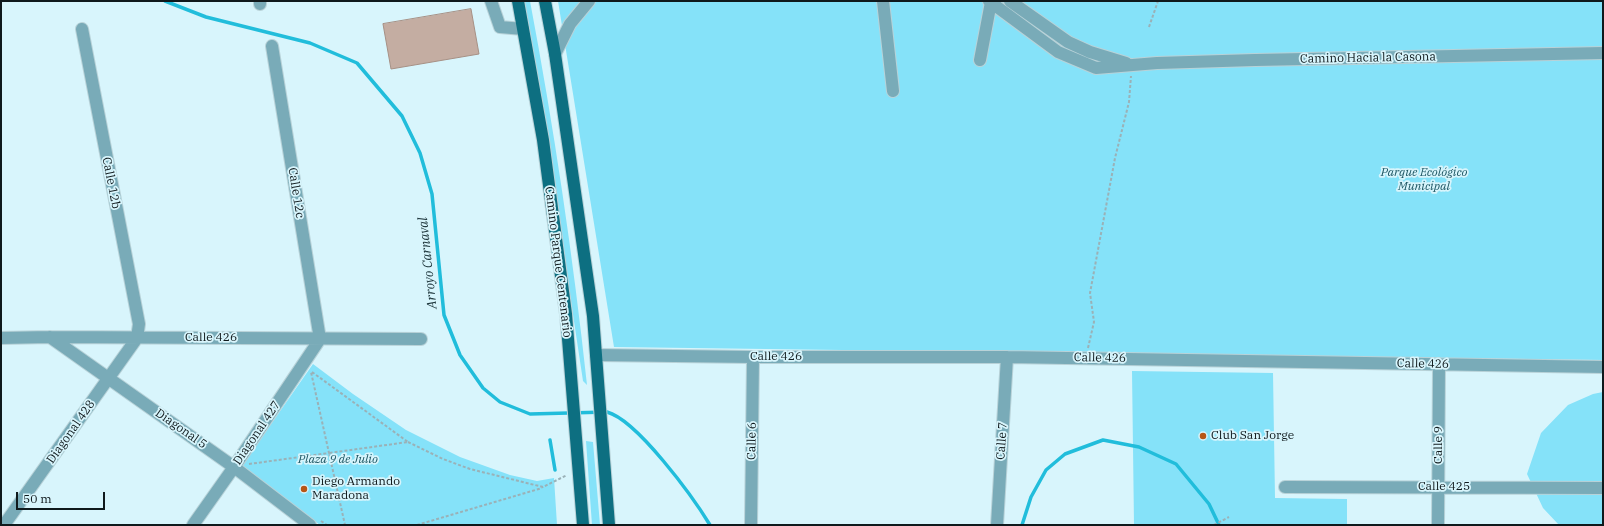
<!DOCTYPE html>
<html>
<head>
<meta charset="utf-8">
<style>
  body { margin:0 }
  #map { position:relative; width:1604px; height:526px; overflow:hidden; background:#d8f5fc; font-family:"IBM Plex Serif",serif }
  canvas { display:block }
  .frame { position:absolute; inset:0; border:2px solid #0f191c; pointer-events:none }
  .scale { position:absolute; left:16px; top:492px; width:89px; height:18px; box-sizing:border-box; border:2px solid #0f191c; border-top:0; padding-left:5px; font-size:12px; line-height:14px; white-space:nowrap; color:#0f191c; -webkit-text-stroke:3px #d8f5fc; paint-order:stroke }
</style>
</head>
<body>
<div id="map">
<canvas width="1604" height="526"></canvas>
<div class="frame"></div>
<div class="scale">50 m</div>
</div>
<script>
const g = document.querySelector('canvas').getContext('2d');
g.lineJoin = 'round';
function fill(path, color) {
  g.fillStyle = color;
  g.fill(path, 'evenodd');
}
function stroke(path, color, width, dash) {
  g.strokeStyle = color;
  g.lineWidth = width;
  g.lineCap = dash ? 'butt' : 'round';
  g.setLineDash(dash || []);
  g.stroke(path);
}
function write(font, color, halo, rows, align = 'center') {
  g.font = font + ' "IBM Plex Serif",serif';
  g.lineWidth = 3.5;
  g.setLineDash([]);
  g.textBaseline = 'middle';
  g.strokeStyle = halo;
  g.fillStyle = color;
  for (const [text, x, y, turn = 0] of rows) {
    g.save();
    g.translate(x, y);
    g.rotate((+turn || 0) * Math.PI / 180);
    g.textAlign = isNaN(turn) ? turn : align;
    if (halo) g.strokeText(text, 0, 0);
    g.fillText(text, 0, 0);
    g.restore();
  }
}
const green = new Path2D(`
  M524,1H530C554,128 573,256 587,385L583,381L535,62Z
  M558,1H1603V360L614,347Z
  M313,364L353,394L406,430L460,457L510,475L537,481L554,478L557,525H320L241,467Z
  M1132,371L1273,373L1275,498L1347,499V525H1134Z
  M1603,392V525H1559L1543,508L1527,474L1541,433L1568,405L1593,394Z
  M586,441L593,442L600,525H592Z`);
const stream = new Path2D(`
  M165,1L206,17L310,43L357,63L402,116L420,153L432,194L444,315L460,355L483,388L500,402L530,414L607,412C637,420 693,497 710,525
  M550,440L555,470
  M1022,525L1031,497L1046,470L1065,454L1103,440L1139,447L1176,464L1209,504L1219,525`);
const building = new Path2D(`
  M471,9L479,54L391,69L383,24Z`);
const path = new Path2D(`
  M1149,27L1158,1
  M1088,348L1094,322L1090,293L1115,158L1129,102L1131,76
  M312,372L408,442L329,453L345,525
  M408,442L443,459L470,469L543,487L567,475
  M249,464L329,453L311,372
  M321,521L327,525
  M417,525L542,488
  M1214,525L1229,517`);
const minor = new Path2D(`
  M260,1V4
  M491,1L500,27L523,29
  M883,1L893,91
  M989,1L1058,52L1096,68L1157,63L1255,60L1603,53
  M1010,1L1068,42L1090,52L1126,63
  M555,54L570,24L589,1
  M980,60L991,2
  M50,337L234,467L310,525
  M1,338L50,337L421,339
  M596,355L753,357H1007L1603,367
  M1285,487L1603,488
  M4,525L137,338L139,324L82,29
  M193,525L234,467L320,339L272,46
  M751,525L753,357
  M997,525L1007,357
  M1438,525L1439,364`);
const major = new Path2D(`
  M518,1L543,140L566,314L583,525
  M545,1L555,54L593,316L609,525`);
const markers = [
  [1203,436,4,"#b75615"],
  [304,489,4,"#b75615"]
];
const streetNames = [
  ["Camino Hacia la Casona",1368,58,-1],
  ["Calle 12b",111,183,79],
  ["Calle 12c",296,193,81],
  ["Camino Parque Centenario",558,262,83],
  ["Calle 426",211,338],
  ["Calle 426",776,357],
  ["Calle 426",1100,358,1],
  ["Calle 426",1423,364,1],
  ["Diagonal 5",181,429,35],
  ["Diagonal 428",71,432,-55],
  ["Diagonal 427",257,433,-56],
  ["Calle 6",752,441,-89],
  ["Calle 7",1002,441,-86],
  ["Calle 9",1439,445,-90],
  ["Calle 425",1444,487]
];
const parkNames = [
  ["Parque Ecológico",1424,173],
  ["Municipal",1424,187],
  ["Plaza 9 de Julio",338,460]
];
const poiNames = [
  ["Club San Jorge",1211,436],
  ["Diego Armando",312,482],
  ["Maradona",312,496]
];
const waterNames = [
  ["Arroyo Carnaval",428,263,-96]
];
fill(green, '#85e2f9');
stroke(stream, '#21bddb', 3.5);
fill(building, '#c4ada2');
stroke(building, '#a69085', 1);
stroke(minor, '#b8d2d8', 14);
stroke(major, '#b8d2d8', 14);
stroke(path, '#9ab1b7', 2, [3, 2]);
stroke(minor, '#79abb8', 12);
stroke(major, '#0d6f81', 12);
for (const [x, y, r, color] of markers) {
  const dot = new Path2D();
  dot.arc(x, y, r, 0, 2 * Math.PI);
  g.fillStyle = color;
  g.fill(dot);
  stroke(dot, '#d8f5fc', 1.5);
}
write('12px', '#0f191c', '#d8f5fc', streetNames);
write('italic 12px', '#1e5764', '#d8f5fc', parkNames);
write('12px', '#0f191c', '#d8f5fc', poiNames, 'left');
write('italic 13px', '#21393f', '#d8f5fc', waterNames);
</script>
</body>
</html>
